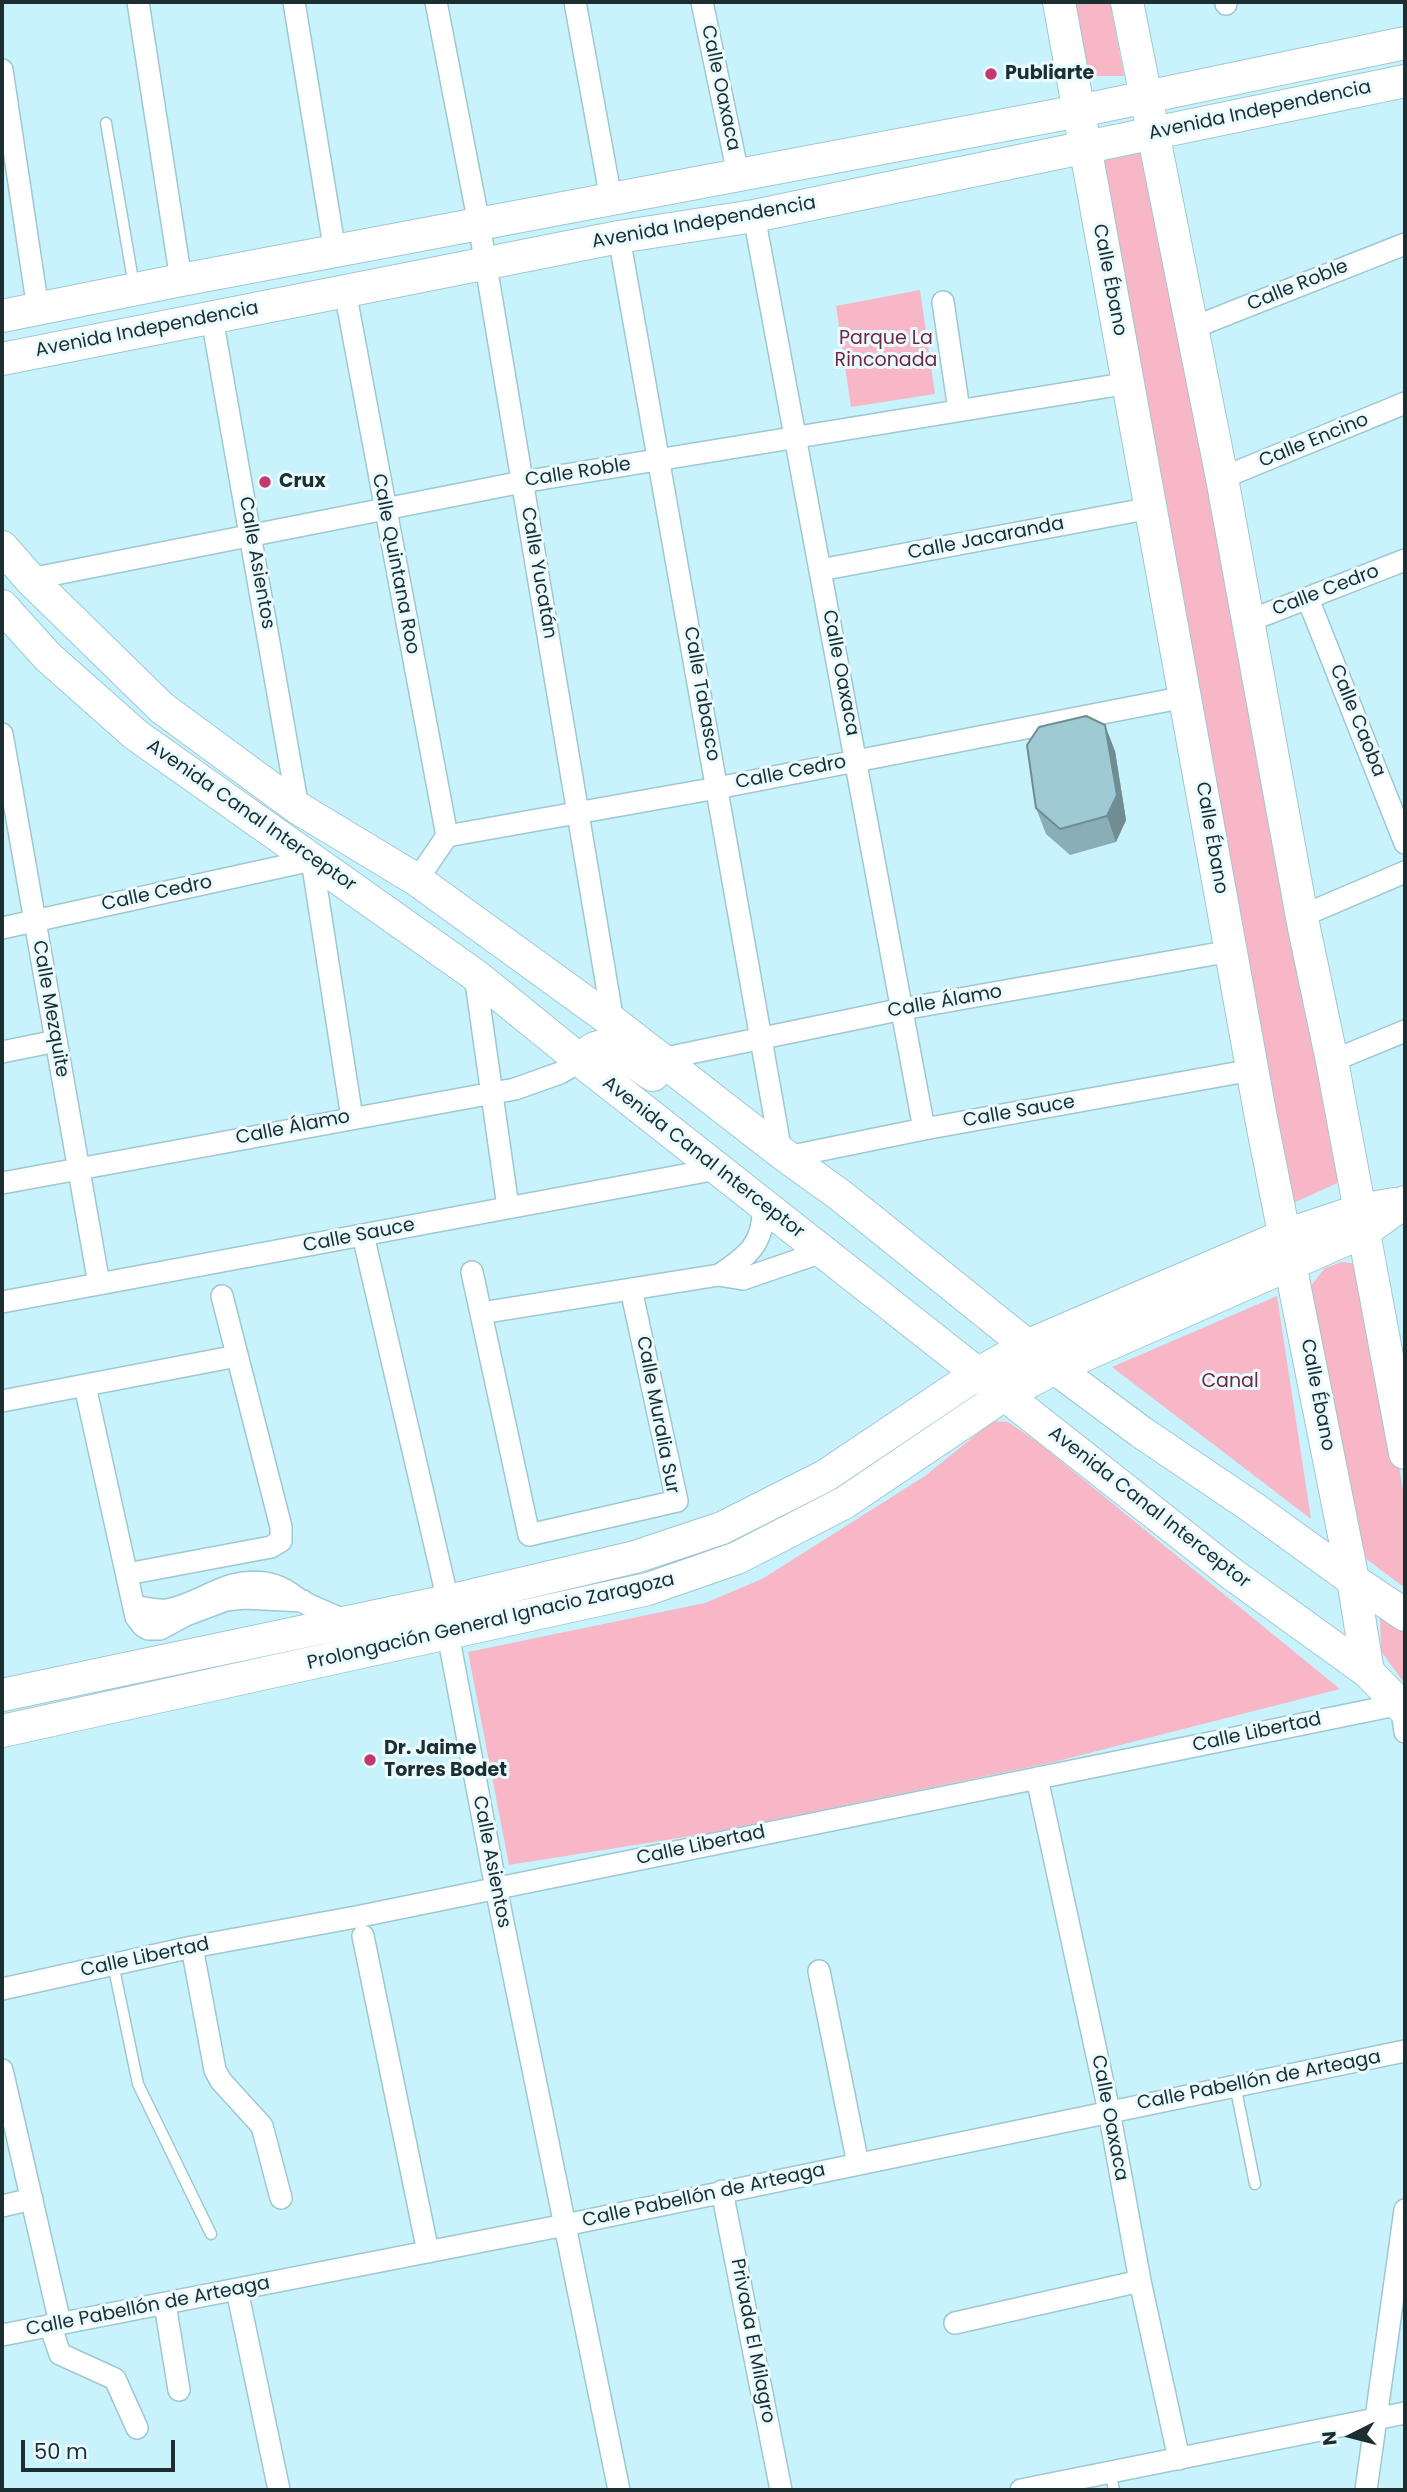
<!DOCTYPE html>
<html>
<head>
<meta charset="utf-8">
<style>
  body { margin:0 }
  #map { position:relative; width:1407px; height:2492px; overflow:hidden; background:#c8f3fc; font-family:Poppins,sans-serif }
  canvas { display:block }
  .frame { position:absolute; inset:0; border:4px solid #1d2e31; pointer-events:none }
  .north { position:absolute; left:1316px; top:2401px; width:70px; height:70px; -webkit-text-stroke:5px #eafbff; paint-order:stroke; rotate:264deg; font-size:19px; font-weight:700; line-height:28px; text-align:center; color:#1d2e31 }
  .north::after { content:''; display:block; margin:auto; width:24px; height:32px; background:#1d2e31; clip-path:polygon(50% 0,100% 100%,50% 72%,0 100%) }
  .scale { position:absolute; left:21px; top:2440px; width:154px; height:32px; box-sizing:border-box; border:4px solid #1d2e31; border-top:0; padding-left:9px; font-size:21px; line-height:24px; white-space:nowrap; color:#1d2e31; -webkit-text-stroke:5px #eafbff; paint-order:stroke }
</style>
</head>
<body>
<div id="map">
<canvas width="1407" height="2492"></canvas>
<div class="frame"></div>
<div class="north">N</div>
<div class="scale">50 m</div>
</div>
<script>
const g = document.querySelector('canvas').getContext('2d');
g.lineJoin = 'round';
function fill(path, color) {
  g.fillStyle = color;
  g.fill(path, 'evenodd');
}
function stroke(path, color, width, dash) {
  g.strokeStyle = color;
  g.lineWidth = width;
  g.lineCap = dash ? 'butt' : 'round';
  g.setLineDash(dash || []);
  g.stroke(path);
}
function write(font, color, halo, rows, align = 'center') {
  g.font = font + ' Poppins,sans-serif';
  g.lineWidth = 6;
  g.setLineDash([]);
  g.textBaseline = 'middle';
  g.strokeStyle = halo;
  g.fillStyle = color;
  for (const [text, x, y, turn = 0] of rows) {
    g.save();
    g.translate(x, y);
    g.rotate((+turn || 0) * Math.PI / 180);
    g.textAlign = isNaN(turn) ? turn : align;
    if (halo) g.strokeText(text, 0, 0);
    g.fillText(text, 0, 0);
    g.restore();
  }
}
const green = new Path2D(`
  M1074,2H1110L1124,76H1090Z
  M1144,139L1342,1181L1291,1204L1103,159Z
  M920,290L935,394L851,407L836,306Z
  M1342,1262L1360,1264L1367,1269L1405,1503V1588L1365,1558L1359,1544L1309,1288L1325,1268Z
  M1277,1296L1311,1519L1112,1367Z
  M993,1421L1008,1422L1036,1441L1340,1689L1054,1762L710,1833L509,1865L468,1652L705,1603L762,1579L925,1476Z
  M1380,1614L1405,1633V1684L1381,1651Z`);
const lane = new Path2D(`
  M106,123L134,286
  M113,1964L138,2084L211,2234
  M1235,2085L1255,2184
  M1110,2472L1114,2490`);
const street = new Path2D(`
  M138,2L181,280
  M294,2L335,252
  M436,2L479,224L613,1022
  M575,2L611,199
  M702,2L738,174
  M1226,2V4
  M2,70L38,309
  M754,216L924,1129
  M619,237L781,1152
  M345,291L447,836
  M943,302L959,410
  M212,318L298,808
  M1192,328L1405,244
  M1222,478L1405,403
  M820,570L1151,508
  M30,579L522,482L1129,383
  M1308,599L1405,843
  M1246,622L1405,560
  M2,734L99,1284
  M417,880L447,836L717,788L1185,697
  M1302,916L1405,872
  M2,928L312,860L352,1118
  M475,975L508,1207
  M2,1052L56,1041
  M661,1059L903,1009L1231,951
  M1332,1061L1405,1031
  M787,1157L924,1129L1252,1070
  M2,1183L515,1089L560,1073L581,1061
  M363,1235L448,1601V1634L496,1888L619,2490
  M472,1272L529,1535L677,1501L631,1289
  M719,1275C748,1256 765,1243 763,1205
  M2,1302L717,1169
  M481,1313L719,1275L743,1279L822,1252
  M85,1386L136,1617L143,1626L148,1629H160L186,1615L226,1600L245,1598L303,1601
  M2,1401L237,1356
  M127,1574L271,1547L281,1541V1527L222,1296
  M134,1606C145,1608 156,1611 167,1610C202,1604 225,1577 265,1583C283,1586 289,1593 303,1602C317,1609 333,1615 348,1622
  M1037,1778L1109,2111L1140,2281L1179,2459
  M363,1936L428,2252
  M192,1947L215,2070L221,2081L262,2126L281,2198
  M819,1971L858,2164
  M2,1989L192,1947L356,1917L1401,1704L1405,1732
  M2,2070L60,2323
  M722,2191L781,2490
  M2,2206L32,2199
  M237,2290L279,2490
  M165,2304L179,2390
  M955,2323L1140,2281
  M50,2325L60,2354L115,2379L137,2428
  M2,2335L565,2225L1405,2051
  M1021,2490L1405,2413
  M1366,2490L1405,2210`);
const secondary = new Path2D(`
  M1059,2L1261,1118L1353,1580L1368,1672
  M1127,2L1222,478L1304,928L1332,1061L1405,1453
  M2,316L181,280L1079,111L1405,43
  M2,359L619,237L754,216L1405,81
  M2,547L30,579L162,708L298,808L417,880L613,1022L787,1157L840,1195L1055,1368L1141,1432L1252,1507L1353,1580L1405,1615
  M2,606L48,657L136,735L475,975L581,1061L1232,1574L1368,1672L1405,1710
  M581,1061C585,1057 591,1048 598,1047C610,1044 642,1068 653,1075
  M2,1695L448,1601L635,1557L722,1528L825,1476L977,1374L1029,1345L1286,1235L1361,1210L1394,1204
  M2,1731L648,1589L737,1558L844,1503L1004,1395L1055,1368L1365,1231L1405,1202`);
const wall = new Path2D(`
  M1115,751L1126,820L1116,842L1070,855L1046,834L1036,808Z`);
const shadedWall = new Path2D(`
  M1105,725L1115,751L1126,820L1116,842L1107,816Z`);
const building = new Path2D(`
  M1086,716L1105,725L1117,795L1107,816L1060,829L1036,808L1027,745L1039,727Z`);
const markers = [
  [991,74,7,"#c4386d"],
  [265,482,7,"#c4386d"],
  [370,1760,7,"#c4386d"]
];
const poiNames = [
  ["Publiarte",1005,74],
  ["Crux",279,482],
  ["Dr. Jaime",384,1749],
  ["Torres Bodet",384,1771]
];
const streetNames = [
  ["Calle Oaxaca",720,88,78],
  ["Avenida Independencia",1260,111,-12],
  ["Avenida Independencia",704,223,-10],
  ["Calle Ébano",1109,280,79],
  ["Calle Roble",1298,286,-22],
  ["Avenida Independencia",147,330,-11],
  ["Calle Encino",1314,441,-22],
  ["Calle Roble",578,473,-9],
  ["Calle Jacaranda",986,539,-11],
  ["Calle Asientos",256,563,80],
  ["Calle Quintana Roo",395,564,79],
  ["Calle Yucatán",538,573,80],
  ["Calle Cedro",1326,591,-21],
  ["Calle Oaxaca",840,673,79],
  ["Calle Tabasco",701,694,80],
  ["Calle Caoba",1357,721,68],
  ["Calle Cedro",791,773,-11],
  ["Avenida Canal Interceptor",251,816,35],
  ["Calle Ébano",1211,838,80],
  ["Calle Cedro",157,894,-12],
  ["Calle Álamo",945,1002,-10],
  ["Calle Mezquite",50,1009,80],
  ["Calle Sauce",1019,1112,-10],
  ["Calle Álamo",293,1128,-11],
  ["Avenida Canal Interceptor",703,1158,38],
  ["Calle Sauce",359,1236,-11],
  ["Calle Ébano",1317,1395,79],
  ["Calle Muralia Sur",657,1415,79],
  ["Avenida Canal Interceptor",1149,1508,38],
  ["Prolongación General Ignacio Zaragoza",491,1622,-13],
  ["Calle Libertad",1257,1733,-12],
  ["Calle Libertad",701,1846,-12],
  ["Calle Asientos",491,1862,79],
  ["Calle Libertad",145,1958,-12],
  ["Calle Pabellón de Arteaga",1259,2081,-11],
  ["Calle Oaxaca",1109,2118,79],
  ["Calle Pabellón de Arteaga",704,2196,-12],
  ["Calle Pabellón de Arteaga",148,2307,-11],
  ["Privada El Milagro",752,2341,79]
];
const parkNames = [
  ["Parque La",886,339],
  ["Rinconada",886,361],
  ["Canal",1230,1382]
];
fill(green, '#f7b7c7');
stroke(lane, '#9ec8d1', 13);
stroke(street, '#9ec8d1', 24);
stroke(secondary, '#9ec8d1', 34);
stroke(lane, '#fff', 10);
stroke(street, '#fff', 21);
stroke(secondary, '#fff', 32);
fill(wall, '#8aaeb5');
fill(shadedWall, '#708d94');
fill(building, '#a0cad3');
stroke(building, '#708d94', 2);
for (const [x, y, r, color] of markers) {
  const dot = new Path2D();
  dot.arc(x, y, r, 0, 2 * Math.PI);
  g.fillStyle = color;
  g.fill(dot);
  stroke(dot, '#eafbff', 2.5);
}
write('bold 19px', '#1d2e31', '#eafbff', poiNames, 'left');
write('19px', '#1d2e31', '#eafbff', streetNames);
write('19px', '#722741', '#eafbff', parkNames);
</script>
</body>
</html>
